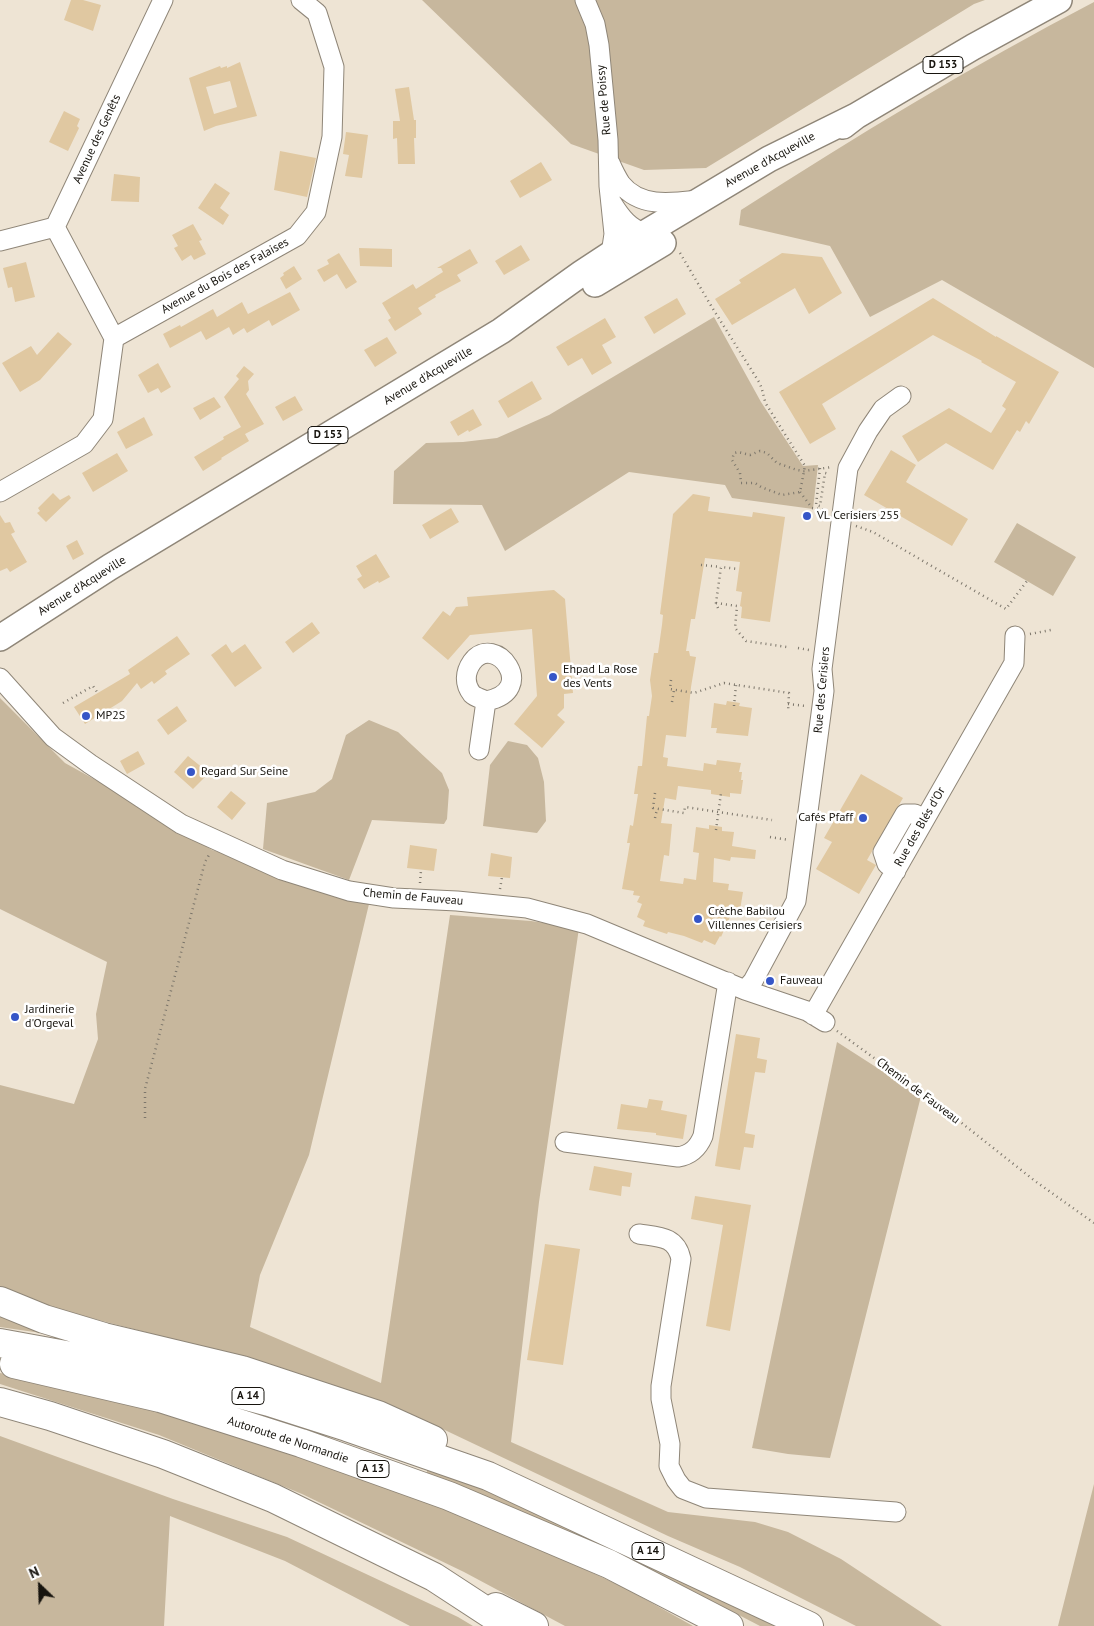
<!DOCTYPE html>
<html>
<head>
<meta charset="utf-8">
<style>
  body { margin:0 }
  #map { position:relative; width:1094px; height:1626px; overflow:hidden; background:#eee4d4; font-family:"PT Sans",sans-serif }
  canvas { display:block }
  .north { position:absolute; left:15px; top:1561px; width:50px; height:50px; -webkit-text-stroke:4px #fff; paint-order:stroke; rotate:336deg; font-size:14px; font-weight:700; line-height:20px; text-align:center; color:#17140e }
  .north::after { content:''; display:block; margin:auto; width:18px; height:22px; background:#17140e; clip-path:polygon(50% 0,100% 100%,50% 72%,0 100%) }
</style>
</head>
<body>
<div id="map">
<canvas width="1094" height="1626"></canvas>
<div class="north">N</div>
</div>
<script>
const g = document.querySelector('canvas').getContext('2d');
g.lineJoin = 'round';
function fill(path, color) {
  g.fillStyle = color;
  g.fill(path, 'evenodd');
}
function stroke(path, color, width, dash) {
  g.strokeStyle = color;
  g.lineWidth = width;
  g.lineCap = dash ? 'butt' : 'round';
  g.setLineDash(dash || []);
  g.stroke(path);
}
function write(font, color, halo, rows, align = 'center') {
  g.font = font + ' "PT Sans",sans-serif';
  g.lineWidth = 5;
  g.setLineDash([]);
  g.textBaseline = 'middle';
  g.strokeStyle = halo;
  g.fillStyle = color;
  for (const [text, x, y, turn = 0] of rows) {
    g.save();
    g.translate(x, y);
    g.rotate((+turn || 0) * Math.PI / 180);
    g.textAlign = isNaN(turn) ? turn : align;
    if (halo) g.strokeText(text, 0, 0);
    g.fillText(text, 0, 0);
    g.restore();
  }
}
const green = new Path2D(`
  M422,0H985L974,4L706,168L644,170L571,144Z
  M1094,2V368L942,280L870,317L830,246L739,225L741,210C856,136 973,65 1094,2Z
  M714,317L761,402L803,466L818,465L813,509L732,498L725,485L629,472L505,551L482,505L393,504L394,471L426,443L463,442L497,438L549,415Z
  M1017,523L1076,557L1053,596L994,562Z
  M0,698L65,763L141,805L212,850L341,889L369,904L309,1155L260,1275L250,1327L381,1383L450,915L531,921L579,928L539,1202L511,1442L668,1512L755,1522L788,1532L841,1559L942,1626H856L740,1567L668,1536L430,1423L176,1340L29,1302L0,1289V1085L74,1104L98,1039L96,1014L107,962L0,909Z
  M369,720L398,732L442,773L449,790L447,819L444,824L372,820L349,880L263,849L267,803L315,792L332,779L346,735Z
  M508,741L527,745L538,758L544,782L546,821L537,833L483,826L490,765Z
  M837,1042L921,1096L830,1458L788,1454L752,1448Z
  M0,1316L75,1338L0,1327Z
  M0,1373L67,1385L193,1421L399,1490L537,1547L625,1588L693,1626H565L464,1572L302,1494L159,1435L0,1384Z
  M0,1436L173,1499L287,1537L458,1617L473,1626H410L285,1561L170,1516L164,1626H0Z
  M427,1465L575,1525L789,1626H760L685,1587L566,1530L427,1476Z
  M1094,1484V1626H1058Z`);
const building = new Path2D(`
  M71,0H83L101,5L93,31L64,20Z
  M240,62L257,116L216,126L204,131L189,78L220,66L221,68L227,66V68ZM230,81L237,107L214,114L206,87Z
  M409,87L414,120H416V138H414L415,164H398L397,138L393,139V121H400L395,89Z
  M64,111L80,119L77,126L79,128L68,151L49,142Z
  M346,132L368,135L362,178L345,176L349,155L343,154Z
  M280,151L316,158L307,197L274,190Z
  M541,162L552,180L520,198L510,181Z
  M114,174L140,177L139,202L111,201Z
  M215,183L230,193L220,208L229,215L223,225L198,208Z
  M193,224L202,240L199,241L206,254L194,260L191,255L182,261L174,248L178,246L172,235Z
  M521,245L530,260L504,275L495,261Z
  M359,248L392,249V267L360,266Z
  M470,249L478,263L457,275L461,281L435,295L436,297L418,308L422,314L395,331L388,320L391,318L382,303L413,284L416,289L443,272L441,268H437Z
  M339,253L357,282L346,289L337,274L324,282L317,270L329,264L327,260Z
  M782,253L822,257L842,293L809,314L795,288L732,325L715,299L741,283L739,280Z
  M26,262L35,297L15,302L12,287L8,288L3,268Z
  M294,266L302,279L286,289L280,278L284,275L283,273Z
  M290,292L300,310L272,326L269,320L247,333L244,328L233,335L229,327L206,340L201,331L170,348L163,334L180,325L181,327L213,309L217,317L242,302L248,314Z
  M677,298L686,314L654,334L644,317Z
  M933,298L996,337V336L1059,372L1029,424L1026,421L1020,432L1017,430L993,470L946,443L918,462L902,436L949,408L991,433L1006,409L1002,406L1016,382L981,362L982,361L933,335L822,404L836,429L810,444L779,392Z
  M605,318L616,337L602,345L612,363L592,375L582,358L568,366L556,347Z
  M58,332L72,344L40,380L20,392L2,363L31,346L37,355Z
  M387,337L397,353L375,367L364,350Z
  M158,363L171,387L161,393L158,388L148,393L138,375Z
  M244,366L254,374L248,381L249,390L246,394L264,424L245,434L224,397L239,379L236,376Z
  M532,381L542,399L508,418L498,401Z
  M295,396L303,410L283,421L275,407Z
  M214,397L221,407L200,420L193,408Z
  M473,409L482,425L469,432L468,430L458,436L450,422Z
  M144,417L153,435L126,449L117,432Z
  M241,427L249,441L221,458L222,459L203,471L194,457L224,439L223,437Z
  M891,450L916,465L906,482L968,519L952,546L864,495Z
  M117,453L128,471L93,492L82,473Z
  M53,493L60,500L69,495L71,498L46,522L37,513L40,511L38,508Z
  M693,494L710,497L708,511L752,517L753,512L785,517L770,622L741,618L742,607L740,606L742,592L736,591L740,562L705,558L695,619H691L686,651H689L690,656L696,657L691,687L686,737L666,735L663,757L668,758L667,766L703,771L704,763L716,765L717,760L741,763L739,772H742L741,780H743L741,794L730,793V797L711,794V790L678,786L676,800L665,798L661,823L672,824L669,856L664,855L660,881L683,884L684,878L696,880L699,853L693,852L696,827L709,829V825L722,827V831L734,832L732,846L756,850L755,859L731,857L730,861L714,858L713,882L729,884L728,890L743,892L740,910L734,908L721,937L720,936L715,945L704,940L702,943L684,936L668,932L667,934L643,926L645,921L637,917L642,904L637,902L640,896L633,895L634,891L622,889L630,843H627L630,825L633,826L638,794H634L638,766H642L647,716H649L652,696L650,680L654,653H658L662,625L663,615L660,614L673,514Z
  M451,508L459,522L430,539L422,525Z
  M0,515L5,523L10,522L15,532L11,534L27,562L10,572L7,568L0,571Z
  M77,540L84,554L73,560L66,546Z
  M376,554L390,577L379,583L378,581L364,589L357,579L362,576L356,566Z
  M554,590L565,599L573,693L564,694V708L557,715L565,722L542,748L514,724L537,696L532,629L470,635L448,660L422,638L443,611L450,616L456,607L468,606L467,597Z
  M312,622L320,633L293,653L285,642Z
  M177,636L190,654L165,671L167,674L154,684L152,681L141,689L137,683L122,701L85,724L74,707L130,674L128,670Z
  M226,644L232,653L245,644L262,668L235,687L211,655Z
  M727,701L740,703L739,706L752,708L748,736L716,733L717,728H711L714,703L726,705Z
  M177,706L187,721L168,735L157,720Z
  M138,751L145,764L127,774L120,761Z
  M188,756L209,773L193,789L174,772Z
  M861,774L903,798L867,860L876,865L859,894L816,869L832,842L824,838Z
  M231,791L246,803L232,820L217,807Z
  M410,845L437,849L434,871L407,868Z
  M491,853L512,857L510,878L488,876Z
  M736,1034L760,1038L757,1058L767,1060L765,1073L755,1072L745,1133L755,1135L753,1148L744,1147L740,1170L715,1166Z
  M649,1099L663,1101L661,1110L687,1115L683,1139L656,1135V1133L617,1129L621,1104L647,1108Z
  M594,1166L632,1173L630,1187L622,1186L621,1196L589,1190Z
  M695,1196L751,1205L730,1331L706,1326L723,1225L691,1219Z
  M545,1244L580,1249L563,1365L527,1360Z`);
const path = new Path2D(`
  M680,253L713,309L759,382C763,390 763,396 766,404L805,466L800,492L782,495L761,487L755,483H741L740,473L732,460L734,453L738,452L750,455L760,451L767,453L777,463L797,470L804,471L832,467
  M820,468L816,505L820,506L825,473L829,474
  M800,492L812,508L826,510
  M856,526L873,532L1006,609L1027,581
  M701,565L721,567
  M716,603L737,606L735,628L746,641L787,647
  M718,608L716,603L721,567L738,569
  M1030,634L1051,630
  M798,648L809,650
  M671,680L670,689L694,693L724,683L789,693L788,712
  M672,702L674,690
  M63,703L93,686L97,692
  M788,704L806,706
  M734,706L736,685
  M655,793L653,808L684,813L685,807L772,820
  M655,818L657,809
  M716,830L721,793
  M770,837L789,840
  M420,883L421,870
  M500,889L502,877
  M837,1031L944,1109L1035,1181L1094,1223
  M145,1118V1089L205,862L209,855`);
const minor = new Path2D(`
  M585,0L595,24L599,45L608,140L609,186L614,234L611,254
  M610,163C613,170 617,178 621,184C640,208 672,203 698,200
  M612,203C620,216 630,230 646,233
  M55,227L114,338
  M0,241L55,227L163,0
  M0,492L84,444L103,419L114,338L297,236L316,212L332,137L334,67L317,13L301,0
  M0,678L53,737L90,764L181,824L282,870L349,891L394,898L457,901L527,908L587,924L745,990L807,1011L825,1022
  M479,750L486,701C540,691 495,631 472,662C465,672 464,684 472,694C475,697 482,699 486,701
  M896,871L887,864L883,852L905,814H915L924,820
  M745,990L753,981L760,968L796,901L821,714L824,691L822,669L848,468L868,431L883,409L901,396
  M813,1015L1014,663L1015,636
  M565,1142L678,1157C691,1155 698,1148 703,1136L728,982
  M639,1234C659,1237 676,1236 681,1259L661,1386V1399L670,1444L669,1466L676,1480L683,1489L706,1498L896,1512`);
const major = new Path2D(`
  M843,126L856,116L973,47L1059,0
  M595,284L663,243
  M0,638L110,567L501,331L582,273L617,250L769,159L856,116`);
const highway = new Path2D(`
  M0,1301L44,1319L104,1337L242,1370L378,1415L433,1440
  M0,1343L104,1362L190,1381L269,1402L347,1427L488,1476L809,1626
  M14,1364L160,1398L301,1443L449,1496L609,1564L729,1626
  M0,1402L50,1416L163,1454L273,1498L434,1577L509,1626
  M496,1607L534,1626`);
const markers = [
  [807,516,5,"#3656c7"],
  [553,677,5,"#3656c7"],
  [86,716,5,"#3656c7"],
  [191,772,5,"#3656c7"],
  [863,818,5,"#3656c7"],
  [698,919,5,"#3656c7"],
  [770,981,5,"#3656c7"],
  [15,1017,5,"#3656c7"]
];
const shields = [
  [943,65,40],
  [328,435,40],
  [248,1396,32],
  [373,1469,32],
  [648,1551,32]
];
const shieldNames = [
  ["D 153",943,65],
  ["D 153",328,435],
  ["A 14",248,1396],
  ["A 13",373,1469],
  ["A 14",648,1551]
];
const streetNames = [
  ["Rue de Poissy",604,100,-95],
  ["Avenue des Genêts",97,139,-65],
  ["Avenue d'Acqueville",770,160,-29],
  ["Avenue du Bois des Falaises",225,276,-29],
  ["Avenue d'Acqueville",428,376,-31],
  ["Avenue d'Acqueville",82,586,-32],
  ["Rue des Cerisiers",822,690,-85],
  ["Rue des Blés d'Or",920,827,-60],
  ["Chemin de Fauveau",413,897,5],
  ["Chemin de Fauveau",918,1091,37],
  ["Autoroute de Normandie",288,1440,18]
];
const poiNames = [
  ["VL Cerisiers 255",817,516],
  ["Ehpad La Rose",563,670],
  ["des Vents",563,684],
  ["MP2S",96,716],
  ["Regard Sur Seine",201,772],
  ["Cafés Pfaff",853,818,"right"],
  ["Crèche Babilou",708,912],
  ["Villennes Cerisiers",708,926],
  ["Fauveau",780,981],
  ["Jardinerie",25,1010],
  ["d'Orgeval",25,1024]
];
fill(green, '#c7b79d');
fill(building, '#e0c8a1');
stroke(minor, '#8f8678', 21);
stroke(major, '#8f8678', 28);
stroke(highway, '#8f8678', 30);
stroke(path, '#7c766b', 2.5, [1, 4]);
stroke(minor, '#fff', 19);
stroke(major, '#fff', 25);
stroke(highway, '#fff', 28);
for (const [x, y, r, color] of markers) {
  const dot = new Path2D();
  dot.arc(x, y, r, 0, 2 * Math.PI);
  g.fillStyle = color;
  g.fill(dot);
  stroke(dot, '#fff', 2);
}
for (const [x, y, w] of shields) {
  const box = new Path2D();
  box.roundRect(x - w / 2, y - 8.5, w, 17, 4);
  g.fillStyle = '#fff';
  g.fill(box);
  stroke(box, '#17140e', 1);
}
write('bold 11px', '#17140e', null, shieldNames);
write('12px', '#17140e', '#fff', streetNames);
write('12px', '#17140e', '#fff', poiNames, 'left');
</script>
</body>
</html>
